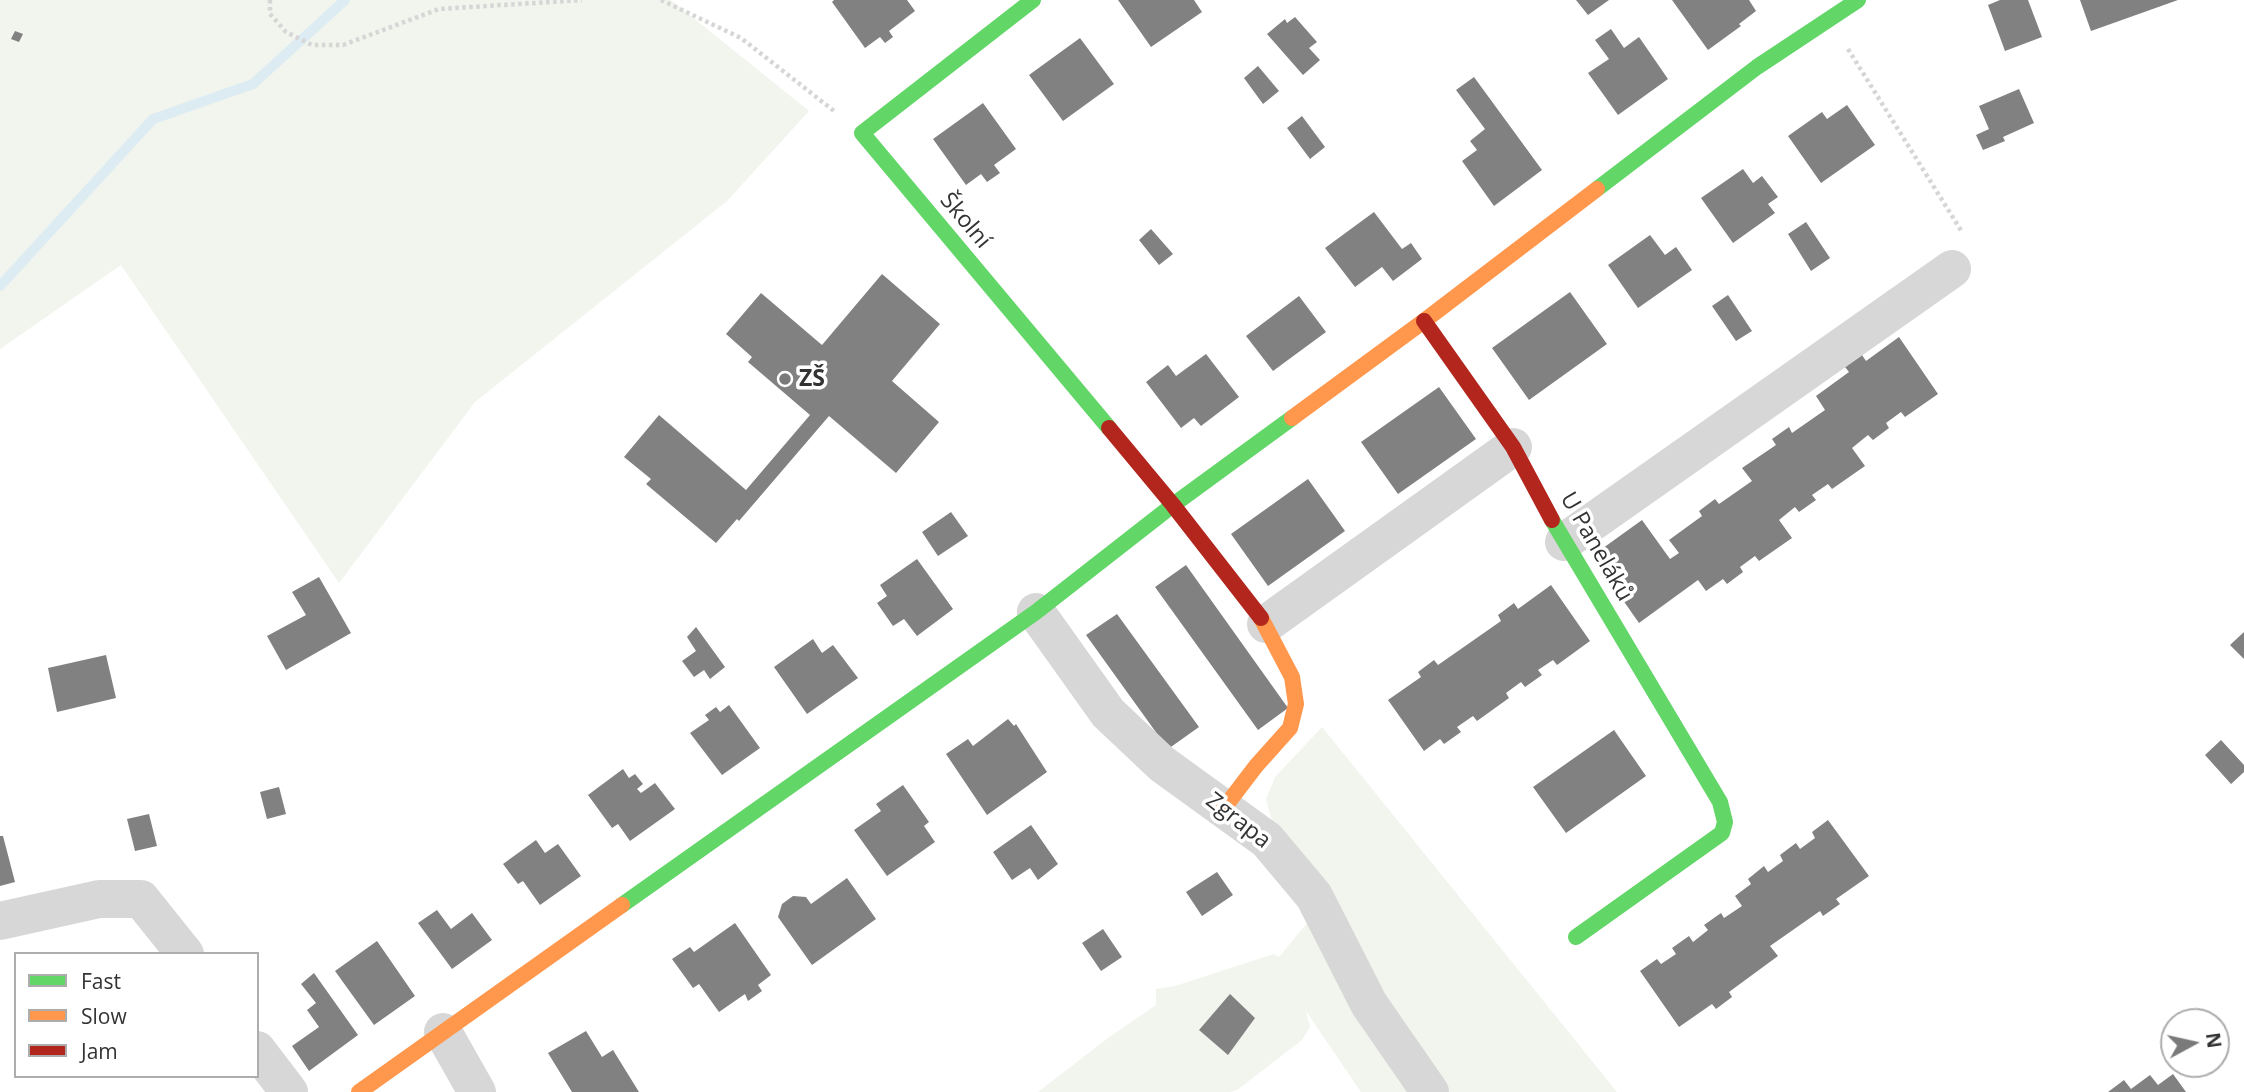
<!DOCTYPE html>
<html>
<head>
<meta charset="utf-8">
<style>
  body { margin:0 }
  #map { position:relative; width:2244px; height:1092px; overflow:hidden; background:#fff; font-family:"Open Sans",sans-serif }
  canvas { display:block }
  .legend { position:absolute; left:14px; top:952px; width:245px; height:126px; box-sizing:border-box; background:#fff; border:2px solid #adadad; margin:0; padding:9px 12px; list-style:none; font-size:21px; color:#333 }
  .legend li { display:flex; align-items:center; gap:14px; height:35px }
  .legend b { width:35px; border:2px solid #adadad }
  .north { position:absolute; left:2160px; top:1008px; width:70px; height:70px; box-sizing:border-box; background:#fff; border:2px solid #adadad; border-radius:50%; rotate:82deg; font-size:19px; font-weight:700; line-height:28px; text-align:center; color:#333 }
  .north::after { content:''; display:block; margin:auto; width:24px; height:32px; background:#7a7a7a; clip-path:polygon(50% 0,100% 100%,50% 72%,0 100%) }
</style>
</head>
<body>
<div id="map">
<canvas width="2244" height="1092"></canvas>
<ul class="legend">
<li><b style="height:9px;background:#63d668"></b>Fast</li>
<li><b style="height:9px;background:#ff974d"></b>Slow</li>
<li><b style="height:9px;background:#b3261e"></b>Jam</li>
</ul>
<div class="north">N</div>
</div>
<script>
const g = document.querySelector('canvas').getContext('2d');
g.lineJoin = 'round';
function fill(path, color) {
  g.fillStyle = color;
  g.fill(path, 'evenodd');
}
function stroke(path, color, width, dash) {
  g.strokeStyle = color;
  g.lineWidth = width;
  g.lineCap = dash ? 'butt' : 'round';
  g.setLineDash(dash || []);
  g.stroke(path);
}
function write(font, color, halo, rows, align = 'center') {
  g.font = font + ' "Open Sans",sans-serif';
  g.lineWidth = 7;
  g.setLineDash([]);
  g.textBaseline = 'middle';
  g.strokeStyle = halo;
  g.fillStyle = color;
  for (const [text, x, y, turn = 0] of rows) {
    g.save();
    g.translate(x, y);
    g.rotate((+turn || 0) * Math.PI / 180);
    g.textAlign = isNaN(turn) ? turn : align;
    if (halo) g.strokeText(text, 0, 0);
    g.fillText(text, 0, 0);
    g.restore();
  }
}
const green = new Path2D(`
  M0,0H671L809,111L727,201L475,402L339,583L121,265L0,349Z
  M1322,727L1617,1092H1361L1306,1011L1310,1027L1302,1040L1237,1090L1230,1092H1038L1108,1038L1156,1005V989L1175,986L1274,954L1279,957L1331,894L1273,825L1266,799L1275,777Z`);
const stream = new Path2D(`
  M0,286L153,119L253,84L345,0`);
const building = new Path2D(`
  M834,0H907L915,11L889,31L893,37L885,43L880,37L865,48L832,2Z
  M1118,0H1194L1202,12L1151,47Z
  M1576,0H1609L1588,15Z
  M1672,0H1749L1756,11L1739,24L1741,26L1708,50Z
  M2000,0H2028L2042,37L2005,51L1988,5Z
  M2080,0H2178L2091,31Z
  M1295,17L1317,42L1309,48L1320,60L1303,75L1267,34L1285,19L1287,23Z
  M1611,29L1624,48L1639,37L1668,79L1618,115L1588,73L1609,59L1595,40Z
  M15,31L23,34L19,42L11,39Z
  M1080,38L1114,84L1063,121L1029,75Z
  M1258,66L1279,91L1263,104L1244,78Z
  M1474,77L1542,170L1494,206L1462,161L1477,150L1470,141L1485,129L1456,90Z
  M2019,89L2034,123L2003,137L2005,141L1983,150L1976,135L1989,129L1979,106Z
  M983,103L1016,149L994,165L1000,173L987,182L981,174L966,185L933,139Z
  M1847,105L1875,145L1821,183L1788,136L1822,112L1827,119Z
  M1302,116L1325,147L1310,159L1287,128Z
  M1743,169L1753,183L1762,176L1778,197L1768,204L1775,213L1733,243L1701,198Z
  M1374,212L1402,249L1411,243L1422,259L1393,281L1382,267L1355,287L1325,248Z
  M1806,222L1830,258L1811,271L1788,234Z
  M1151,229L1173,254L1159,265L1139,240Z
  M1650,235L1665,255L1676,247L1692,270L1638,308L1608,265Z
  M882,274L940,324L892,381L939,422L896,473L829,416L739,521L737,519L716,543L646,484L651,479L624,457L659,415L746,490L810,415L748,362L752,357L726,334L761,293L822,345Z
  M1570,292L1607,344L1529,400L1492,348Z
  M1728,295L1752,331L1736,341L1712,306Z
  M1299,296L1326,332L1273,371L1246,336Z
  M1899,337L1938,394L1905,417L1901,412L1886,423L1889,428L1873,440L1868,435L1852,448L1865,466L1832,489L1828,484L1812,495L1816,500L1799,512L1795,507L1779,520L1792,538L1759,561L1755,556L1740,567L1743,572L1727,584L1723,579L1706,591L1698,580L1639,623L1592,556L1642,520L1670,559L1679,553L1669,540L1702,516L1699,511L1715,499L1719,504L1752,481L1742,468L1776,445L1772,439L1789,427L1792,433L1825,410L1816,396L1849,372L1845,367L1862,355L1866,361Z
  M1206,354L1239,397L1201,426L1194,418L1181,428L1146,382L1168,365L1176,376Z
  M1439,387L1476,439L1398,494L1361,442Z
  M1308,479L1345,531L1268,586L1231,534Z
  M951,512L968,536L938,556L922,532Z
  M917,559L953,609L917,636L904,619L893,626L877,603L887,596L880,585Z
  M1186,565L1288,708L1258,730L1155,587Z
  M319,577L351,633L286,670L267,636L306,615L292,592Z
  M1551,585L1590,641L1557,665L1553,660L1538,670L1542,675L1525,687L1521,682L1506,693L1509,698L1477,721L1473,716L1457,727L1461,732L1444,744L1440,739L1424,751L1388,700L1421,677L1418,672L1434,660L1438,665L1501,621L1498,615L1514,603L1518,609Z
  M1117,614L1199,727L1168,749L1086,635Z
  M696,627L725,667L710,679L704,670L694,677L682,661L696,651L687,637Z
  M2244,632V659L2230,645Z
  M813,639L822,653L833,645L858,678L807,714L774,667Z
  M106,655L116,698L57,712L48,668Z
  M729,705L760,748L722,775L690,733L709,720L705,715L716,707L720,712Z
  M1008,719L1014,726L1016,724L1047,772L987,815L946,754L968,739L973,746Z
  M1614,730L1646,776L1566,833L1533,787Z
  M2221,740L2244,765V772L2231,784L2205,755Z
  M623,769L629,778L635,774L643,784L637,789L641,793L655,783L675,809L630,841L618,824L612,828L588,795Z
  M903,785L929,822L924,826L935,842L887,876L854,830L881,811L876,804Z
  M279,787L286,814L267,819L260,792Z
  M149,814L157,846L135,851L127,819Z
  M1828,820L1869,876L1836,899L1840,904L1823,916L1820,911L1770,946L1778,956L1729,992L1732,997L1716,1009L1712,1004L1679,1027L1640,971L1657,959L1661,964L1676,954L1672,948L1689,936L1693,942L1708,930L1704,925L1721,913L1724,918L1742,906L1735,896L1751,884L1748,879L1764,866L1768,872L1783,861L1780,855L1796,843L1800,849L1815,838L1812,832Z
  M1031,825L1058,864L1038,880L1030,868L1012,880L993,852Z
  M0,836H3L15,882L0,886Z
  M536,840L545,853L558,844L581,876L540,905L523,881L518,884L503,864Z
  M1217,872L1233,895L1202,916L1186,892Z
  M847,878L876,919L812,965L778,917L782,904L793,896L806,897L811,904Z
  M437,910L451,929L472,913L492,940L452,969L418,923Z
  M735,923L771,975L758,985L762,991L748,1001L745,994L719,1012L699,984L693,988L672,959L690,947L694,952Z
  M1103,929L1122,957L1101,971L1082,943Z
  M377,941L415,996L374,1025L335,971Z
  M314,973L358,1035L309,1071L292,1046L319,1027L307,1010L316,1003L301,984Z
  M1230,994L1255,1018L1228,1055L1199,1030Z
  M586,1031L602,1057L613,1050L639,1092H572L548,1053Z
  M2173,1074L2186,1092H2108L2124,1080L2131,1089L2150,1075L2158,1085Z`);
const path = new Path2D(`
  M270,0V14L286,32L312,45H343L439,9L582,0
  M661,0L741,38L834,111
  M1848,49L1962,232`);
const street = new Path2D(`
  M1564,542L1952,269
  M1036,612L1108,713L1162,764L1267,840L1314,896L1369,1004L1430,1092
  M1266,624L1513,447
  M0,921L99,899H141L185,954
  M443,1032L477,1092
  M257,1050L289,1092`);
const fast = new Path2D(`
  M1033,0L862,133L1109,428
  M1597,189L1757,67L1858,0
  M1552,520L1720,802L1725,822L1722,833L1576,937
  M622,905L1036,612L1173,505L1292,418`);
const slow = new Path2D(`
  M1292,418L1424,321L1597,189
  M1224,808L1256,766L1290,728L1296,704L1292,677L1261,618
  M359,1092L622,905`);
const jam = new Path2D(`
  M1424,321L1513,447L1552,520
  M1109,428L1173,505L1261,618`);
const markers = [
  [785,379,7,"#7a7a7a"]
];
const streetNames = [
  ["Školní",965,221,50],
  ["U Paneláků",1596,547,60],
  ["Zgrapa",1238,821,38]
];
const poiNames = [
  ["ZŠ",799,379]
];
fill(green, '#f1f5ed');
stroke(stream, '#ddebf3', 10);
fill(building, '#818181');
stroke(path, '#d6d6d6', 4.5, [3.5, 3.5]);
stroke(street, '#d7d7d7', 38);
stroke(fast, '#63d668', 16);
stroke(slow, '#ff974d', 16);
stroke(jam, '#b3261e', 16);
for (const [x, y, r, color] of markers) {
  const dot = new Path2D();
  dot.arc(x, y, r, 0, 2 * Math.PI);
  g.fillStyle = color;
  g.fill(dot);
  stroke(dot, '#fff', 2.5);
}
write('23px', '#333', '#fff', streetNames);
write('bold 23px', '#333', '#fff', poiNames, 'left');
</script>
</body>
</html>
